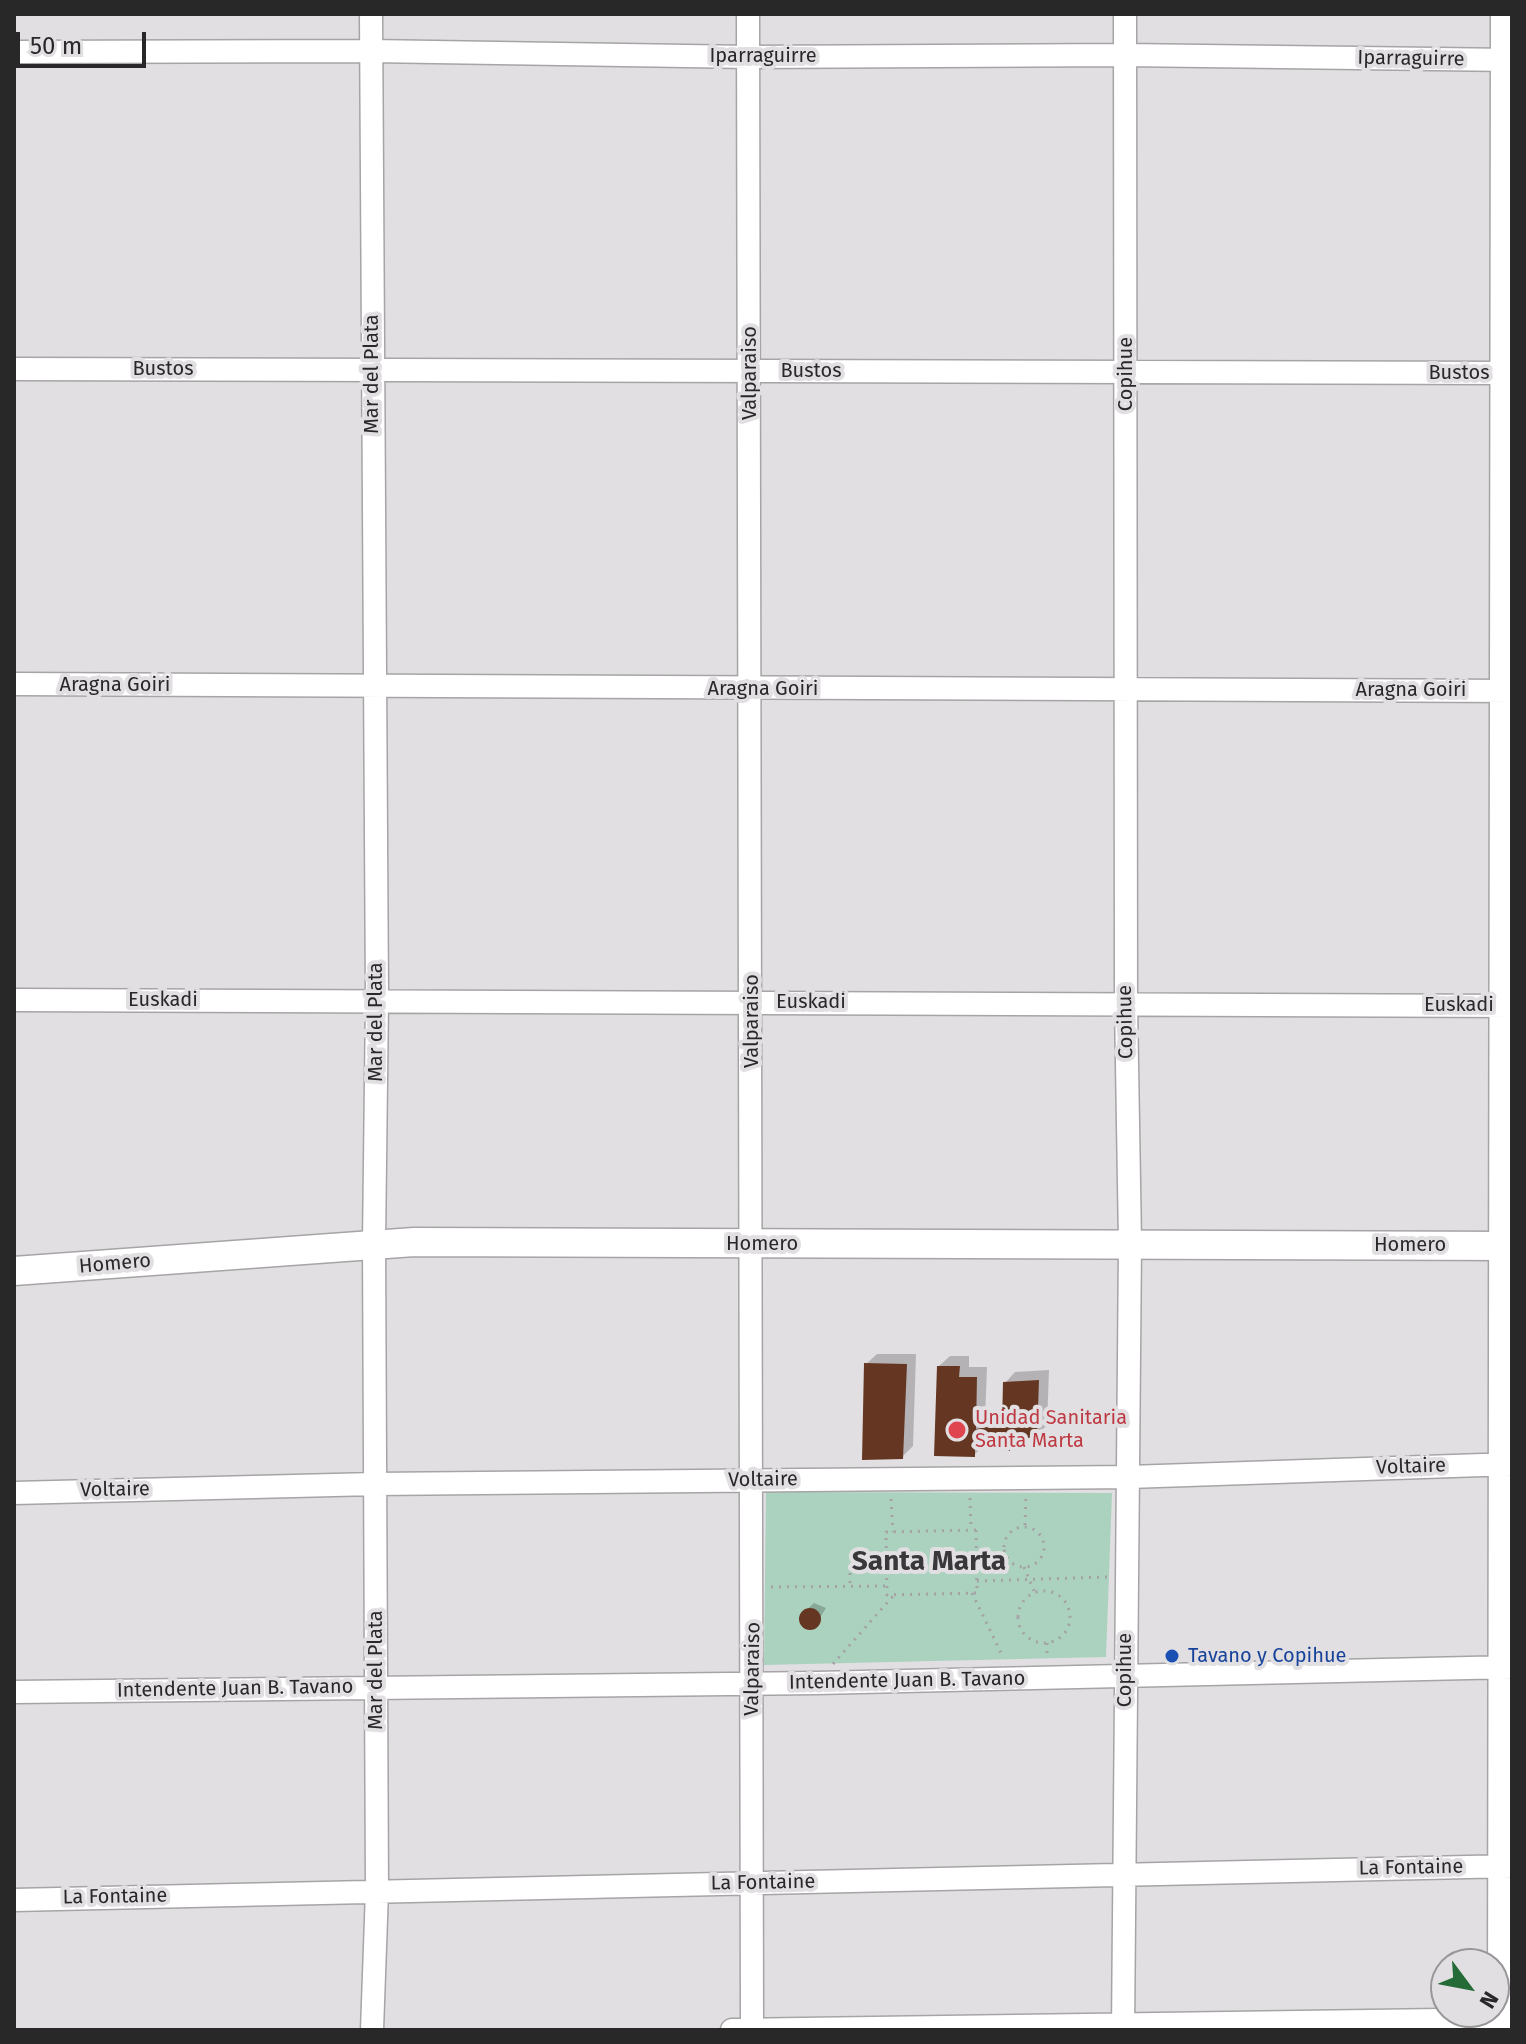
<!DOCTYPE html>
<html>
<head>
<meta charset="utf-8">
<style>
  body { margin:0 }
  #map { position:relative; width:1526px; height:2044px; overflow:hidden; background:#e2dfe2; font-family:"Fira Sans",sans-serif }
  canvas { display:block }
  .frame { position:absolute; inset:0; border:16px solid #292829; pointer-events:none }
  .north { position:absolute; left:1430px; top:1948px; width:80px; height:80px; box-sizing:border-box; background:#e2dfe2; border:2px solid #989698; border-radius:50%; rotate:122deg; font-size:22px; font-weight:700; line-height:32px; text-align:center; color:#292829 }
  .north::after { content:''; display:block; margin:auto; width:28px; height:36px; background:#256b38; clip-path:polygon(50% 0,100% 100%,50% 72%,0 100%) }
  .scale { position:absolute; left:16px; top:32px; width:130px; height:36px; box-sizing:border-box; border:4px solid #292829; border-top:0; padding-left:10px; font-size:24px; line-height:28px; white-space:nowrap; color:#292829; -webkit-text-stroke:6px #e2dfe2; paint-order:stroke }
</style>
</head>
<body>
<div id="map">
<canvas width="1526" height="2044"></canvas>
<div class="frame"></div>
<div class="north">N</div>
<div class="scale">50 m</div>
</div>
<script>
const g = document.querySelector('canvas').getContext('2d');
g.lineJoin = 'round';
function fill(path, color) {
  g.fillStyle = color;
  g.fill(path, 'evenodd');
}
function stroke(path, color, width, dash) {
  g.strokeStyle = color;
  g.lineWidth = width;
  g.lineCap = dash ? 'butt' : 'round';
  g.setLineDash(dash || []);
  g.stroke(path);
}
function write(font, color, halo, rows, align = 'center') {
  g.font = font + ' "Fira Sans",sans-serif';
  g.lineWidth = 8;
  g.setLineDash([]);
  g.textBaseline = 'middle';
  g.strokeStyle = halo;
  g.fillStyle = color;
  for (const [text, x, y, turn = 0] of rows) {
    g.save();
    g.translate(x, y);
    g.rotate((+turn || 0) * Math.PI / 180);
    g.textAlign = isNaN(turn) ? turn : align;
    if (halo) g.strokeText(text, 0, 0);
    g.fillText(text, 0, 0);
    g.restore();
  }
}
const green = new Path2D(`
  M766,1492L1112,1493L1106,1657L764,1665Z`);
const shadow = new Path2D(`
  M877,1354H916L913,1446L902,1457L866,1364Z
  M950,1356H969V1367H987L985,1420L1004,1416L1005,1383L1015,1372L1049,1370L1047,1425L1036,1436H1019L1009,1449L983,1446L974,1455L939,1366Z
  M814,1603L826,1608L815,1626L806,1627L802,1614Z`);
const building = new Path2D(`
  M864,1363L907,1364L903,1459L862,1460Z
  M937,1366H960L959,1377H977L976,1429L1002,1424L1003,1382L1039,1380L1037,1438H1010V1451L975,1447V1457L934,1456Z
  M799 1619a11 11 0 1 1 22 0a11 11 0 1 1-22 0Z`);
const path = new Path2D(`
  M970,1498L971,1530
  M891,1499L893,1532
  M1025,1525L1026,1496
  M1004 1547a20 20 0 1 1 40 0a20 20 0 1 1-40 0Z
  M976,1530L977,1593L887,1595L886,1532Z
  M850,1565V1585
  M1024,1567L1035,1593
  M977,1581L1109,1577
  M771,1587L887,1586
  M1018 1617a26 26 0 1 1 52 0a26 26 0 1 1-52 0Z
  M972,1593L1003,1657
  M1047,1643V1659
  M833,1664L894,1595`);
const minor = new Path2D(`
  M371,14L377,999L374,1243L377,1891L372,2030
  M748,14L752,2028
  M14,52L371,51L749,57L1125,55L1512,60
  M14,369L1512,373
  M14,684L1512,691
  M14,1000L1512,1006
  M14,1493L374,1484L1129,1477L1512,1464
  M14,1692L817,1683L1512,1667
  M14,1900L1512,1866
  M1499,2019L1502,14
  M732,2030L1511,2019
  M1123,2030L1130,1243L1126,1004L1125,14`);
const major = new Path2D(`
  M14,1271L414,1242L1512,1246`);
const markers = [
  [957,1430,10,"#e0444e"],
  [1172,1656,8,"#1a4fb4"]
];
const streetNames = [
  ["Iparraguirre",763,56],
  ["Iparraguirre",1411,59,1],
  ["Bustos",163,369],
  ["Bustos",811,371],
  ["Valparaiso",750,373,-90],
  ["Bustos",1459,373],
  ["Mar del Plata",372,374,-90],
  ["Copihue",1126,374,-90],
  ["Aragna Goiri",115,685],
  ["Aragna Goiri",763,689],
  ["Aragna Goiri",1411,690],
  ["Euskadi",163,1000],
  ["Euskadi",811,1002],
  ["Euskadi",1459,1005],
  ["Valparaiso",752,1021,-90],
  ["Mar del Plata",376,1022,-90],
  ["Copihue",1126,1022,-91],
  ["Homero",762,1244],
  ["Homero",1410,1245],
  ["Homero",115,1264,-5],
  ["Voltaire",1411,1467,-2],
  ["Voltaire",763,1480,-1],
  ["Voltaire",115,1490,-1],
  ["Valparaiso",753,1669,-89],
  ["Mar del Plata",376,1670,-90],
  ["Copihue",1125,1670,-90],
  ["Intendente Juan B. Tavano",907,1681,-1],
  ["Intendente Juan B. Tavano",235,1689,-1],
  ["La Fontaine",1411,1868,-1],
  ["La Fontaine",763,1883,-1],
  ["La Fontaine",115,1897,-1]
];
const healthNames = [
  ["Unidad Sanitaria",975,1418],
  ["Santa Marta",975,1441]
];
const transitNames = [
  ["Tavano y Copihue",1188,1656]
];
const districtNames = [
  ["Santa Marta",929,1562]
];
fill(green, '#abd2bf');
fill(shadow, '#0003');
fill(building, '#653722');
stroke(minor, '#a6a4a6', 25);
stroke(major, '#a6a4a6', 31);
stroke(path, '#a4a2a4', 3, [2, 6]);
stroke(minor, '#fff', 22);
stroke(major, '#fff', 28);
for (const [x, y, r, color] of markers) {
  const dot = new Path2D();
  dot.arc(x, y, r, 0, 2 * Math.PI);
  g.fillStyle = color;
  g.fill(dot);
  stroke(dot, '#e2dfe2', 3);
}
write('20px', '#292829', '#e2dfe2', streetNames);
write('20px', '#be3a42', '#e2dfe2', healthNames, 'left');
write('20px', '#164399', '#e2dfe2', transitNames, 'left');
write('bold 28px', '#393739', '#e2dfe2', districtNames);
</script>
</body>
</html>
